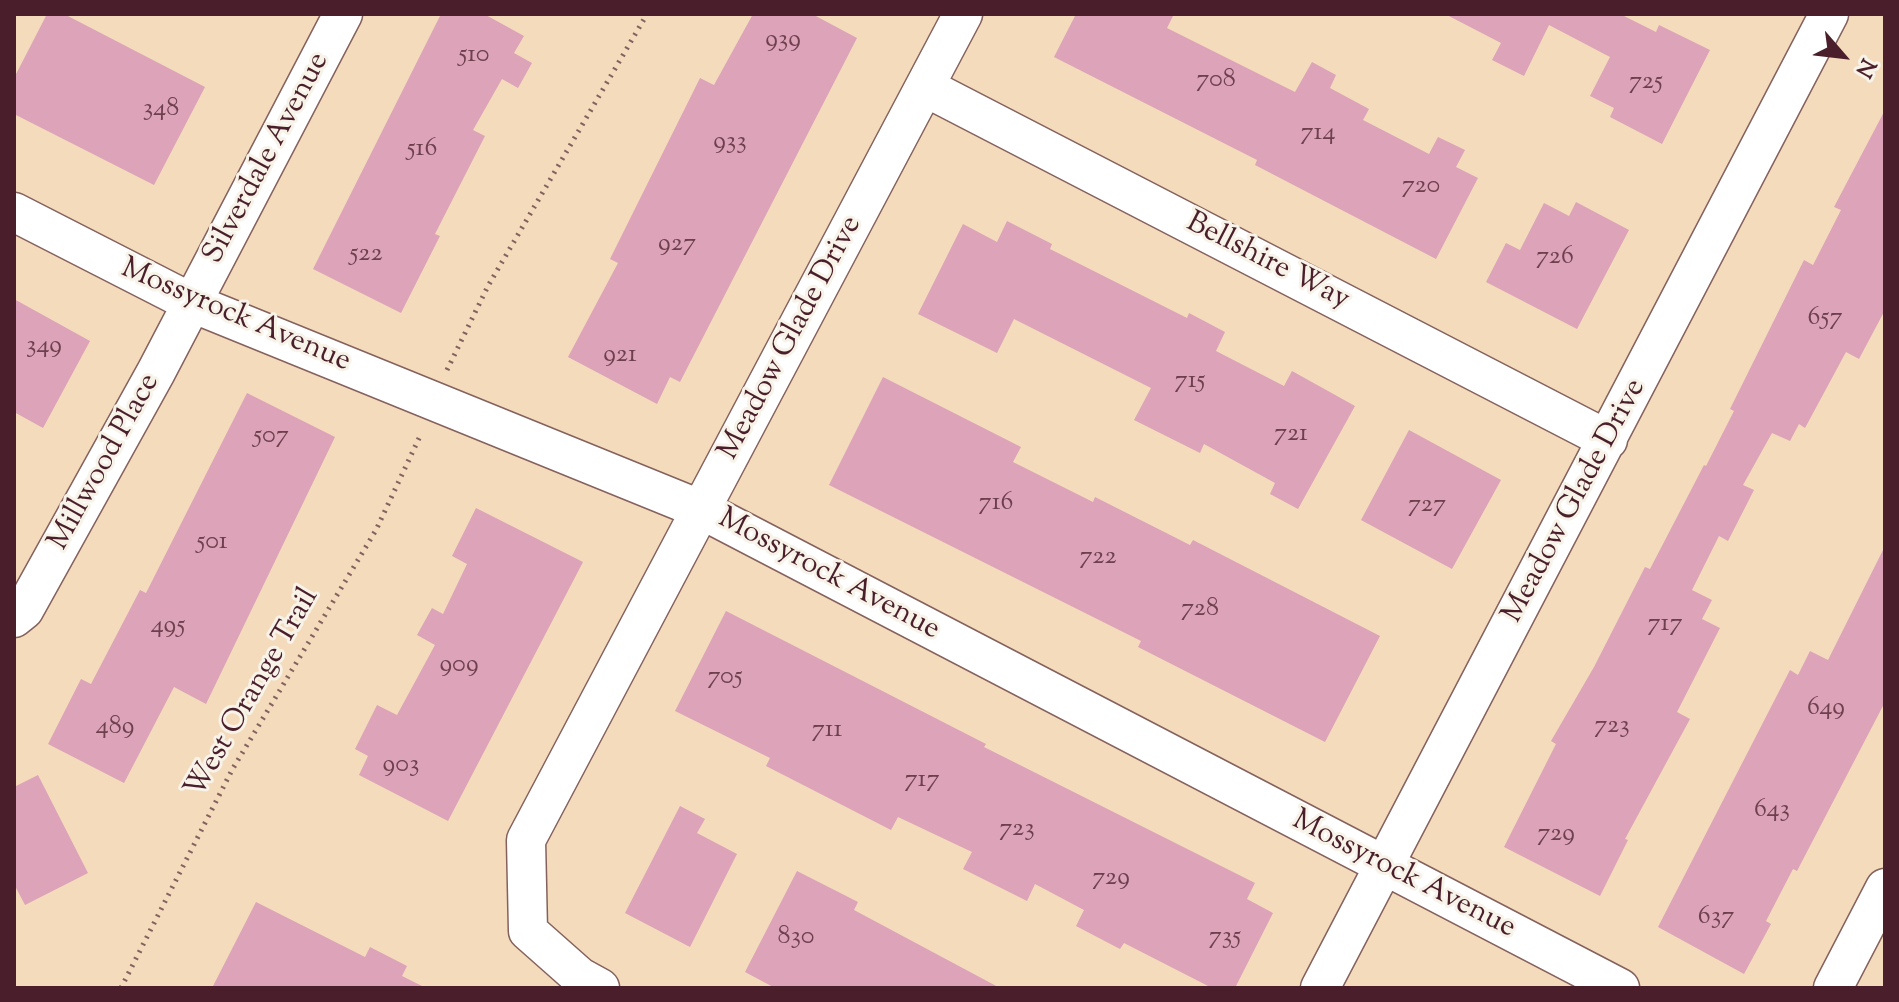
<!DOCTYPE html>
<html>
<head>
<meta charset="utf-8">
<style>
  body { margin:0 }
  #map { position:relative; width:1899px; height:1002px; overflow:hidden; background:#f3dbbc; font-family:"Sorts Mill Goudy",serif }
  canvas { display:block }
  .frame { position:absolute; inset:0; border:16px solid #4a1f2b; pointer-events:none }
  .north { position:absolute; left:1803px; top:16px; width:80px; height:80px; -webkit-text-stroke:6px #f7f3e8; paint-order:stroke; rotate:118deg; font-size:22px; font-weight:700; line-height:32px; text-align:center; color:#4a1f2b }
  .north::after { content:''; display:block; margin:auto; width:28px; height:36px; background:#4a1f2b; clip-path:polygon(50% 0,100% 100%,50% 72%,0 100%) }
</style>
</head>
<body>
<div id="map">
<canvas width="1899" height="1002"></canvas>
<div class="frame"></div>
<div class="north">N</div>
</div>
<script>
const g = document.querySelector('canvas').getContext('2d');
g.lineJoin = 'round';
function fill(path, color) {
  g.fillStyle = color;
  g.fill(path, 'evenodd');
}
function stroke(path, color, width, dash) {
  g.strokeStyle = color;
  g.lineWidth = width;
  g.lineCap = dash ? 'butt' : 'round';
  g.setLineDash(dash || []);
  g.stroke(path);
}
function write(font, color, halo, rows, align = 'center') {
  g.font = font + ' "Sorts Mill Goudy",serif';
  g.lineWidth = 6;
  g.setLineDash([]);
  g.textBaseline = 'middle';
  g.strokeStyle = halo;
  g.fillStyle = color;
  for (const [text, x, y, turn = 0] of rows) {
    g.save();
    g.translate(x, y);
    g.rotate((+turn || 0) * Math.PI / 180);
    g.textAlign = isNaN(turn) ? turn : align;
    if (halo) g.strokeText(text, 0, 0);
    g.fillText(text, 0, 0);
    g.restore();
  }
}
const building = new Path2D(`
  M47,14H64L205,87L154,185L14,114V78Z
  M441,14H484L524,36L514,53L532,63L518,88L502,79L473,130L485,136L435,234L440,236L401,313L313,269Z
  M753,14H812L857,38L680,382L670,377L657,404L568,357L618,263L610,259L700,78L714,85Z
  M1076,14H1174L1167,28L1295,92L1312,62L1336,75L1330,88L1369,109L1363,120L1429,154L1438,137L1465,150L1456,167L1478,178L1436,259L1255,165L1257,160L1054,57Z
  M1445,14H1620L1656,32L1659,25L1710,50L1662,144L1610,117L1614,108L1590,96L1610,57L1549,25L1524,76L1492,60L1501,43Z
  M1885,110V310L1859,359L1846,352L1805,428L1799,424L1790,441L1772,433L1743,485L1754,490L1728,541L1719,536L1692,590L1712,600L1702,619L1720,628L1677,712L1690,719L1625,839L1628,840L1600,896L1504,847L1556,744L1551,741L1594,667L1645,567L1650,569L1704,465L1706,466L1734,411L1730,409L1804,260L1813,265L1841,210L1834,207Z
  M1576,202L1629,230L1577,329L1486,282L1506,243L1520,250L1544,203L1569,216Z
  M1007,221L1052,244L1050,249L1187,318L1189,313L1225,332L1216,351L1284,386L1292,371L1355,406L1298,509L1270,494L1275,483L1204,444L1200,453L1134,420L1151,388L1014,319L997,353L918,314L963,224L997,242Z
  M14,299L90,341L43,428L14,412Z
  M883,377L1021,447L1013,462L1093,502L1095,497L1190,545L1193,540L1380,636L1325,742L1138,647L1141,641L829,485Z
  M247,393L335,437L206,704L174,687L124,783L48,744L81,679L91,684L140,590L146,593Z
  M1409,430L1501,480L1452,569L1361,520Z
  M476,508L583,562L448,821L359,775L368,756L355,749L377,705L397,715L435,645L417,635L432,608L443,614L467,564L452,556Z
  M1885,546V702L1797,871L1793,869L1766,921L1771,924L1744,974L1658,927L1790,670L1798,675L1810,651L1828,660Z
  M726,611L986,744L984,747L1255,883L1247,899L1273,913L1235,988H1212L1124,943L1120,949L1076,926L1084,910L1035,884L1027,901L963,869L972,852L898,817L891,830L766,766L770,758L675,711Z
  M38,775L88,873L25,905L14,884V787Z
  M680,806L705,819L697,833L737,854L690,947L625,913Z
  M797,871L858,902L854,910L1000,988H775L745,972Z
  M256,902L365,957L370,947L407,966L402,976L426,988H212Z`);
const path = new Path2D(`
  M447,370L488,286L647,14
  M121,988L232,770L376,530L421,434`);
const minor = new Path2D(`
  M925,87L1608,440
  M14,212L192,303L702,510L1620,988
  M14,618L24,610L156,372L343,14
  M600,988L580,977L528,931L526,840L963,14
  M1320,988L1829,14
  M1833,988L1885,888`);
const numberNames = [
  ["939",783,42],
  ["510",474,57],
  ["708",1216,82],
  ["725",1646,84],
  ["348",161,111],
  ["714",1318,135],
  ["933",730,144],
  ["516",422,151],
  ["720",1421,188],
  ["927",677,246],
  ["522",366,256],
  ["726",1555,259],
  ["657",1825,320],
  ["349",44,348],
  ["921",620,357],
  ["715",1190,383],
  ["721",1291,436],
  ["507",271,438],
  ["716",996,505],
  ["727",1427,507],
  ["501",212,544],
  ["722",1098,559],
  ["728",1200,611],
  ["717",1665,626],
  ["495",168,628],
  ["909",459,667],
  ["705",725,679],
  ["649",1826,710],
  ["723",1612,728],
  ["489",115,729],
  ["711",827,732],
  ["903",401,767],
  ["717",922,782],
  ["643",1772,812],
  ["723",1017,831],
  ["729",1556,836],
  ["729",1111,880],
  ["637",1716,919],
  ["830",796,939],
  ["735",1225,939]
];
const streetNames = [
  ["Silverdale Avenue",268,159,-62],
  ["Bellshire Way",1267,263,27],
  ["Mossyrock Avenue",235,317,23],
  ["Meadow Glade Drive",792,339,-62],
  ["Millwood Place",106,463,-61],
  ["Meadow Glade Drive",1576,502,-62],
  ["Mossyrock Avenue",828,576,28],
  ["West Orange Trail",254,694,-60],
  ["Mossyrock Avenue",1403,876,27]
];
fill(building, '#dca3b9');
stroke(minor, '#85615e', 41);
stroke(path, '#85615e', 5, [2, 6]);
stroke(minor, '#fff', 38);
write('26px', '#6e404e', null, numberNames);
write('30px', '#4a1f2b', '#f7f3e8', streetNames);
</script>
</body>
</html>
